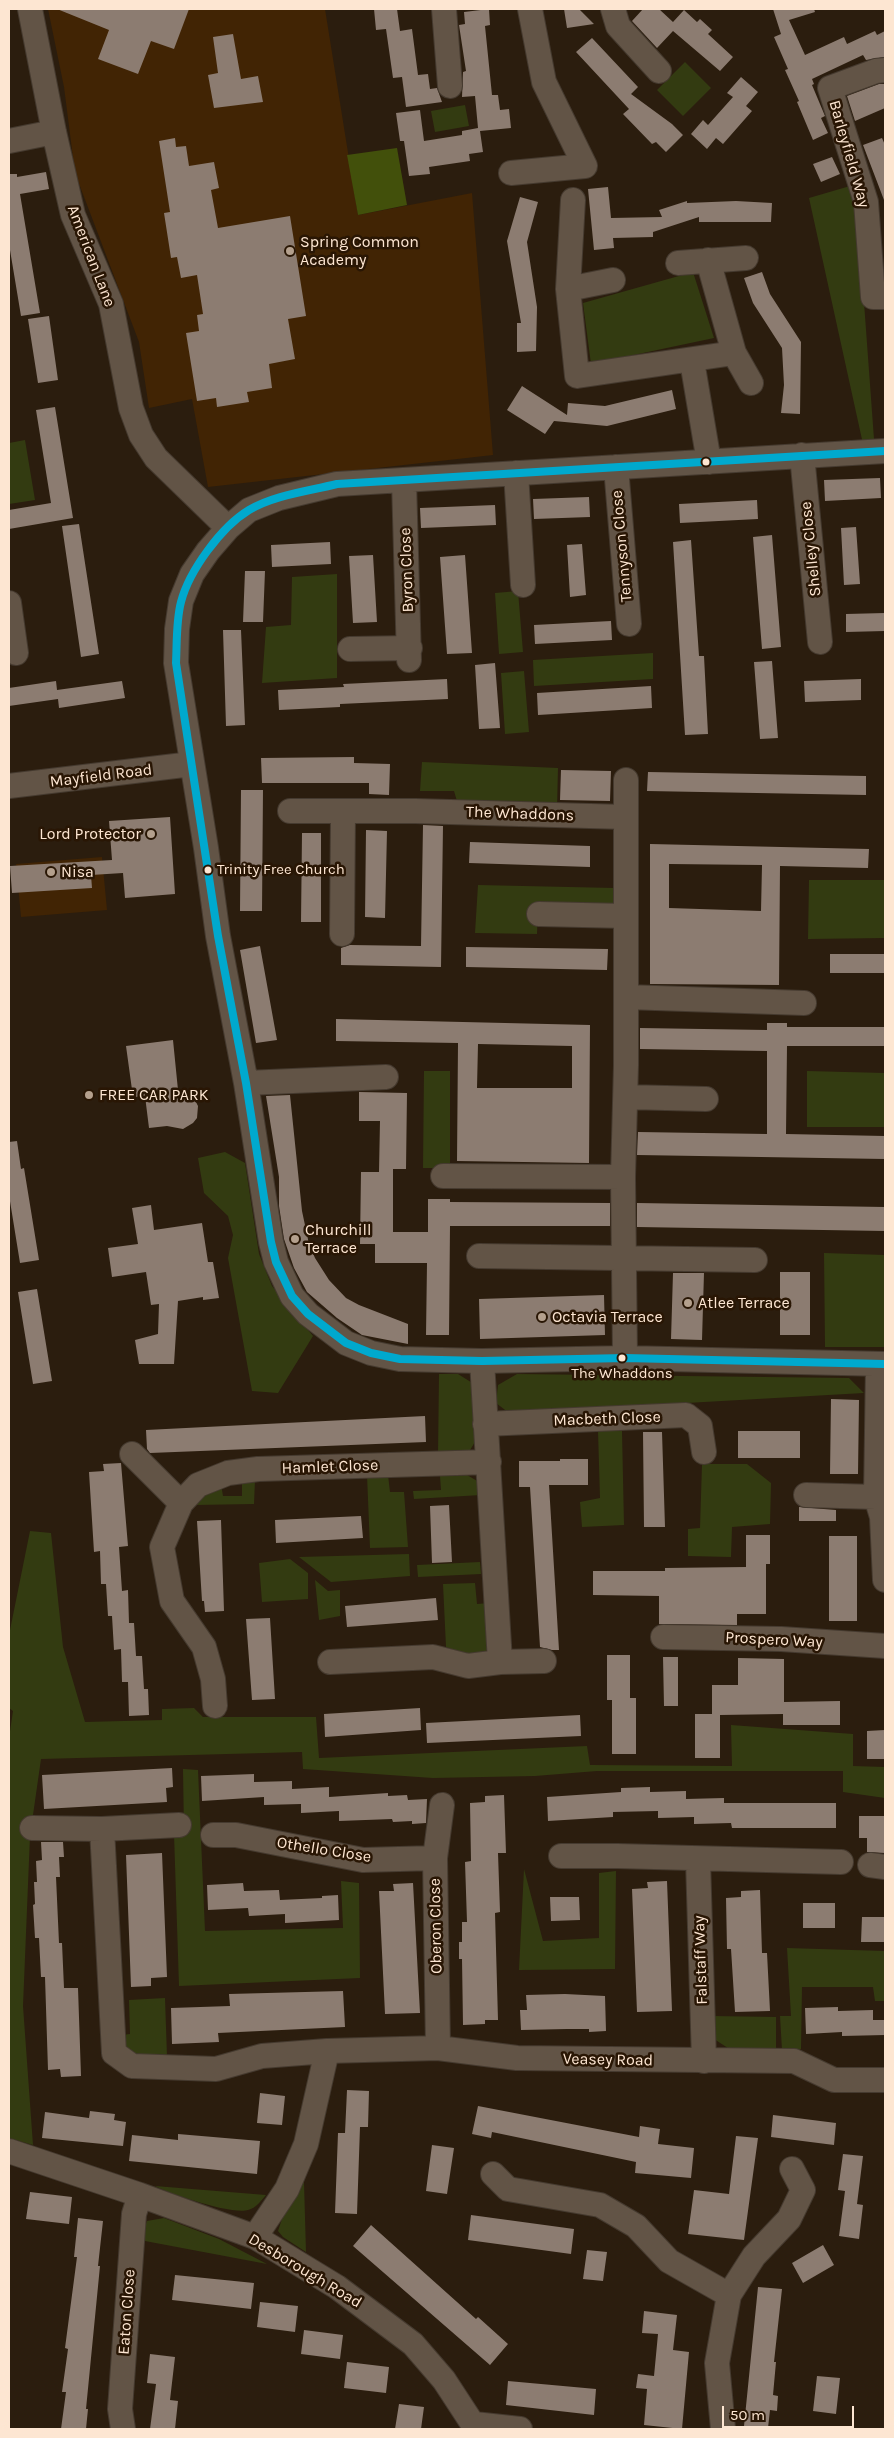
<!DOCTYPE html>
<html>
<head>
<meta charset="utf-8">
<style>
  body { margin:0 }
  #map { position:relative; width:894px; height:2438px; overflow:hidden; background:#2b1d0e; font-family:Karla,sans-serif }
  canvas { display:block }
  .frame { position:absolute; inset:0; border:10px solid #fde6d2; pointer-events:none }
  .scale { position:absolute; left:722px; top:2406px; width:132px; height:22px; box-sizing:border-box; border:2px solid #fde6d2; border-top:0; padding-left:6px; font-size:15px; line-height:18px; white-space:nowrap; color:#fde6d2; -webkit-text-stroke:4px #291604; paint-order:stroke }
</style>
</head>
<body>
<div id="map">
<canvas width="894" height="2438"></canvas>
<div class="frame"></div>
<div class="scale">50 m</div>
</div>
<script>
const g = document.querySelector('canvas').getContext('2d');
g.lineJoin = 'round';
function fill(path, color) {
  g.fillStyle = color;
  g.fill(path, 'evenodd');
}
function stroke(path, color, width, dash) {
  g.strokeStyle = color;
  g.lineWidth = width;
  g.lineCap = dash ? 'butt' : 'round';
  g.setLineDash(dash || []);
  g.stroke(path);
}
function write(font, color, halo, rows, align = 'center') {
  g.font = font + ' Karla,sans-serif';
  g.lineWidth = 5;
  g.setLineDash([]);
  g.textBaseline = 'middle';
  g.strokeStyle = halo;
  g.fillStyle = color;
  for (const [text, x, y, turn = 0] of rows) {
    g.save();
    g.translate(x, y);
    g.rotate((+turn || 0) * Math.PI / 180);
    g.textAlign = isNaN(turn) ? turn : align;
    if (halo) g.strokeText(text, 0, 0);
    g.fillText(text, 0, 0);
    g.restore();
  }
}
const built = new Path2D(`
  M48,9H325L358,215L472,193L493,455L208,487L192,399L149,408L139,342L75,173L64,87Z
  M102,857L107,910L21,917L16,864Z`);
const green = new Path2D(`
  M685,62L711,88L683,116L657,90Z
  M465,105L469,126L435,132L431,111Z
  M850,186L859,234L874,439L863,444L809,198Z
  M693,272L714,338L591,364L583,303Z
  M25,440L35,500L9,504V443Z
  M337,574V678L262,683L266,627L291,625L292,577Z
  M518,591L523,652L499,654L495,593Z
  M653,653V679L534,686L533,660Z
  M524,671L529,732L505,734L501,673Z
  M422,762L558,768L557,810L459,808L454,791H420Z
  M809,880H885V938L808,939Z
  M478,885L615,888V907L538,908L537,934L475,933Z
  M424,1071H450V1168H423Z
  M807,1071L885,1073V1127H807Z
  M225,1152L245,1163L259,1254L272,1286L313,1336L278,1393L252,1391L228,1258L233,1235L228,1216L204,1193L198,1158Z
  M824,1253L885,1255V1347H825Z
  M439,1374H458L474,1384L478,1437L467,1455L438,1456Z
  M517,1374L849,1378L864,1393L509,1413L496,1403L498,1385Z
  M598,1431H622L624,1525L582,1527L580,1502L600,1498Z
  M702,1464H747L771,1483L770,1524L732,1527L731,1557L688,1556V1529L700,1528Z
  M367,1475H388L390,1492H404L408,1547L370,1548Z
  M467,1475L479,1482L481,1495L414,1499L413,1491L441,1490L440,1476Z
  M255,1480L254,1504L195,1505L209,1489L221,1484L223,1496H242V1481Z
  M30,1531L51,1533L63,1647L85,1722L162,1720V1709L194,1708L203,1717H316L319,1758L587,1746L590,1765L732,1766L731,1725L853,1734V1766L885,1767V1798L843,1792V1771H597L535,1776L433,1778L303,1769L302,1752L41,1759L30,1836L23,2006L33,2145L9,2138V1738L13,1711L9,1708V1635Z
  M409,1554L410,1576L331,1582L299,1557Z
  M290,1559L308,1573V1599L262,1602L259,1563Z
  M480,1562L481,1574L418,1577L417,1565Z
  M315,1580L328,1591L340,1590V1616L319,1620Z
  M475,1583L477,1604L489,1603L491,1643L485,1653L471,1656L446,1647L443,1584Z
  M183,1769L198,1770L205,1931L343,1928L341,1881L359,1883L360,1978L179,1986L174,1834L184,1833Z
  M524,1869L543,1941L599,1938V1873L616,1871L615,1969L519,1970Z
  M787,1948L885,1951V2001H875L873,1987H802L801,2049L782,2050L780,2016H791Z
  M165,1998L167,2057L138,2058L126,2050L121,2035L130,2034L129,2000Z
  M711,2016L776,2017V2049L731,2050L714,2039Z
  M302,2179L304,2182L306,2252L283,2237L278,2231L285,2210Z
  M155,2186L266,2195C261,2201 256,2208 248,2210C232,2215 170,2194 155,2186Z
  M164,2218L219,2239L267,2264L145,2241L142,2235L147,2221Z`);
const forest = new Path2D(`
  M397,148L407,205L358,215L347,155Z`);
const building = new Path2D(`
  M57,9H189L174,49L151,41L138,74L98,59L109,30Z
  M374,9H397L400,31L412,29L418,75L428,74L430,89L437,88L442,102L406,107L402,77L393,78L386,29L376,30Z
  M489,9L490,25L485,26L492,95H498L500,110L509,109L511,128L480,131L483,152L469,154L470,161L429,167L430,174L409,176L404,141H400L396,113L420,110L424,141L462,135V131L478,128L475,96L462,97L463,72L466,71L459,25L465,24L464,12Z
  M564,9H579L594,24L567,28Z
  M643,9H659L673,22L684,10L697,22L700,19L712,30L708,34L733,57L720,71L673,31L657,48L632,21Z
  M773,9H814L815,12L789,20L805,55L844,37L847,44L875,31L877,35L885,31V57L866,60L863,55L812,79L814,84L812,85L825,116L821,118L828,133L813,140L797,102L799,101L785,70L788,69L774,37L781,34Z
  M233,34L241,79L258,76L263,102L214,108L208,75L218,73L213,37Z
  M592,38L638,87L631,94L672,124L683,135L666,152L656,142L652,144L623,114L629,109L576,52Z
  M741,77L758,92L746,106L752,111L723,144L716,138L707,149L691,134L703,120L708,125L733,97L727,93Z
  M879,84H885V108L855,121L847,96Z
  M175,138L176,147L186,146L189,166L214,162L219,188L211,190L218,228L290,216L306,316L288,319L295,359L269,364L272,388L247,392L249,402L217,407L216,398L197,401L186,333L199,331L197,315L203,314L197,275L181,278L177,257L171,258L164,213L170,212L159,141Z
  M882,138L885,145L884,200L863,145Z
  M832,157L840,174L821,182L813,164Z
  M46,172L49,189L20,194L40,313L21,316L9,244V174H17V177Z
  M608,187L611,218L662,217L659,210L687,201V203L736,201L772,203L771,222H699V217L653,232V237L613,238L614,248L594,250L588,189Z
  M520,197L538,202L527,242L537,307L536,351L517,352V323H521L507,241Z
  M762,272L770,294L801,342L800,414L781,413L784,385L782,348L753,303L744,278Z
  M49,316L58,380L38,383L28,319Z
  M522,386L567,415L568,403L605,406L672,390L676,409L607,426L554,421L545,434L507,410Z
  M55,407L73,518L9,529V510L51,503L36,410Z
  M880,478L881,498L825,501L824,480Z
  M589,497L590,517L534,519L533,499Z
  M757,500L758,519L680,523L679,504Z
  M495,505L496,525L421,528L420,508Z
  M79,524L99,654L81,657L62,526Z
  M856,527L860,584L844,585L841,528Z
  M772,535L781,647L762,649L753,537Z
  M691,540L699,656H704L708,734L685,735L673,542Z
  M330,542L331,564L272,567L271,545Z
  M582,544L586,595L570,597L567,545Z
  M373,555L377,622L353,623L349,556Z
  M465,555L472,653L447,654L440,557Z
  M245,571H265L263,622H243Z
  M885,613V631L846,632V614Z
  M611,621L612,640L535,644L534,625Z
  M223,630H241L245,725L226,726Z
  M772,661L778,738L760,739L754,662Z
  M495,663L500,728L479,729L475,665Z
  M447,679L448,699L340,704V707L279,710L278,690L344,687L343,684Z
  M861,679V700L805,702L804,681Z
  M56,681L57,690L122,681L125,698L59,708L58,699L9,706V688Z
  M651,686L652,708L538,715L537,693Z
  M354,757V763L390,764L389,795L369,794V783H262L261,758Z
  M561,770L611,771L610,801L560,800Z
  M648,772L866,776V795L647,791Z
  M241,790H263L262,911H240Z
  M170,817L175,894L125,898L123,873L91,875L92,888L12,893L10,866L112,860L109,821Z
  M423,825L443,826L441,967L341,965V948L350,945L421,946Z
  M366,830L387,831L385,918L365,917Z
  M302,833H321V922H301Z
  M470,842L590,846V867L469,863Z
  M650,844L869,849L868,868L780,866L779,985L650,984ZM669,864L762,865L761,911L669,908Z
  M260,946L277,1040L256,1043L240,950Z
  M466,947L608,949L607,970L466,967Z
  M830,954H885V973H830Z
  M336,1019L590,1025L589,1163L457,1161L458,1043L336,1041ZM478,1044L572,1046V1088H477Z
  M767,1023H787V1027H885V1046H787L786,1134L885,1136V1159L637,1155L638,1132L767,1134V1051L640,1049V1028L767,1030Z
  M173,1040L178,1090L186,1092L195,1100L198,1106L197,1118L193,1123L183,1129L167,1126L149,1128L145,1096L133,1097L126,1046Z
  M359,1092L407,1093L406,1169H393V1232H428V1199H450V1202L610,1203V1226H450L449,1335H426L427,1263H375V1244H360L361,1172H379L380,1121H359Z
  M290,1095L302,1211L309,1244L315,1258L329,1280L346,1298L359,1305L408,1324V1344L362,1335L337,1318L307,1292L294,1268L284,1239L279,1206V1177L266,1096Z
  M17,1141L21,1169L24,1168L39,1260L20,1263L9,1195V1142Z
  M637,1203L885,1207V1231L637,1227Z
  M151,1205L154,1230L202,1223L208,1262H213L219,1298L203,1300V1297L178,1301L174,1364H139L135,1340L158,1334L159,1304L151,1305L146,1272L112,1277L108,1248L138,1244L132,1208Z
  M780,1272H810V1335H780Z
  M673,1273H704L702,1340L671,1339Z
  M37,1289L52,1381L33,1384L18,1292Z
  M604,1295L605,1335L480,1339L479,1299Z
  M831,1399L859,1400L858,1474H830Z
  M425,1416L426,1442L150,1453L147,1449L146,1430Z
  M738,1431H800V1458H738Z
  M643,1432H662L665,1527H644Z
  M560,1459H588V1485H549L559,1650H552L540,1647L530,1487H519V1461H560Z
  M121,1463L128,1546L119,1547L122,1591L128,1590L129,1623H134L136,1656H142L144,1689H148L149,1715L129,1716L128,1682H122L121,1649L114,1650L112,1616H108L106,1584H101L100,1551L94,1552L89,1472L104,1471L103,1464Z
  M449,1505L452,1562L432,1563L430,1506Z
  M799,1507L836,1510V1521H799Z
  M361,1516L363,1538L276,1543L275,1520Z
  M221,1520L224,1611L205,1612L204,1601H202L197,1521Z
  M746,1535H770V1564H766V1614H737V1625L659,1624V1596L593,1595V1571H665V1568L746,1567Z
  M829,1536H857V1621H829Z
  M436,1598L438,1620L347,1627L345,1606Z
  M270,1618L275,1699L252,1700L246,1619Z
  M607,1655H630V1698H636V1754H612V1700H607Z
  M663,1657H678V1706H664Z
  M738,1658L784,1659V1702L840,1701V1725H783V1714L720,1715V1758H695V1714H712V1685H738Z
  M420,1708L421,1730L325,1737L324,1714Z
  M580,1715L581,1736L427,1743L426,1723Z
  M885,1730V1759H867V1731Z
  M172,1768L173,1787L166,1788L167,1802L44,1809L42,1775Z
  M254,1774V1782L292,1781V1789L329,1787V1797L388,1793V1796L407,1795L408,1800L427,1799L426,1823L412,1824V1821L393,1822L392,1819L339,1821V1811L301,1813V1804L264,1805V1797L202,1801L201,1776Z
  M650,1787V1792L686,1791V1799L724,1798V1803H836V1828H732L731,1823L694,1824V1817L658,1818V1811L613,1812V1817L548,1821L547,1797L621,1792V1788Z
  M504,1795L506,1853H498L500,1912L495,1913L498,2020H485V2024L463,2025L462,1959H459V1942H462V1922H467L465,1862L471,1861L470,1803L485,1802V1796Z
  M859,1816H885V1853L867,1852V1838H859Z
  M41,1842H63L64,1857H59L60,1877H56L59,1943H62L64,1988H78L81,2076L61,2077L60,2069L48,2070L45,1977H41L39,1938H35L33,1905L35,1904L34,1882H37L36,1861L42,1860Z
  M162,1853L167,1977L151,1978V1986L131,1987L126,1855Z
  M667,1881L672,2011L637,2012L632,1889L648,1888L647,1882Z
  M243,1883L244,1891L279,1890L280,1900L322,1898V1896L338,1895L339,1920L285,1923V1914L249,1916L248,1908L208,1910L207,1885Z
  M413,1883L420,2013L385,2014L379,1891H394L393,1884Z
  M760,1890L762,1953H767L770,2011L735,2012L731,1949H727L726,1898L741,1897V1891Z
  M550,1897H579L580,1920L551,1921Z
  M803,1903H835V1928H803Z
  M862,1917H885V1942H861Z
  M343,1991L345,2027L218,2033L219,2042L172,2044L171,2008L230,2006L229,1994Z
  M565,1994L605,1996L606,2031L589,2032V2029H567L521,2030L520,2010H527L526,1995Z
  M838,2007V2011L873,2010V2020H885V2035L842,2036V2032L806,2034L805,2008Z
  M347,2090L369,2091L368,2127H360L357,2214L335,2213L338,2133H345Z
  M260,2093L285,2096L282,2125L257,2123Z
  M478,2106L639,2137L640,2126L660,2129L658,2144L694,2148L691,2178L635,2173L636,2162L492,2132L491,2138L472,2134Z
  M90,2111L115,2114L114,2120L126,2122L123,2146L42,2138L45,2112L89,2118Z
  M773,2115L836,2123L834,2145L771,2137Z
  M178,2134L260,2141L257,2174L129,2161L132,2135L178,2140Z
  M736,2136L758,2138L744,2240L688,2234L694,2190L729,2194Z
  M432,2145L454,2148L447,2194L426,2191Z
  M843,2154L863,2156L857,2204L863,2205L859,2239L839,2236L845,2191L838,2190Z
  M30,2192L72,2197L69,2224L26,2219Z
  M471,2215L574,2229L571,2254L468,2240Z
  M78,2218L103,2221L98,2266H100L86,2409H88L86,2429H61L66,2392H62L68,2349L65,2348L77,2257H74Z
  M371,2225L476,2319L478,2317L508,2344L490,2365L353,2246Z
  M823,2245L834,2265L803,2283L792,2263Z
  M587,2250L607,2252L603,2281L583,2279Z
  M175,2275L254,2283L251,2309L172,2300Z
  M758,2287L782,2289L774,2362H776L773,2395L778,2396L777,2411L770,2410L768,2428L744,2426Z
  M260,2302L298,2306L295,2332L257,2327Z
  M644,2311L677,2315L673,2350L689,2352L682,2429L644,2425L647,2389L636,2388L638,2374L654,2376L658,2334L642,2333Z
  M304,2330L343,2335L340,2359L301,2354Z
  M150,2354L175,2357L170,2400L178,2401L175,2429H150L156,2384L147,2383Z
  M347,2362L389,2367L386,2393L344,2388Z
  M817,2376L840,2378L836,2414L813,2411Z
  M508,2381L596,2389L594,2415L506,2405Z
  M399,2404L424,2407L421,2429H395Z`);
const minor = new Path2D(`
  M30,9L54,132L73,215L111,304L131,408L141,435L156,458L228,528
  M444,9L450,86
  M613,9L618,26L659,71
  M885,70L876,71L830,88L866,202L873,297H885
  M9,141L54,132
  M511,173L585,166L544,82L530,9
  M573,200L568,289L577,376L734,353
  M708,260L734,353L751,383
  M678,263L746,258
  M568,289L613,280
  M692,361L709,462
  M885,451L337,484L279,498L249,510L228,528L208,551L192,574L181,601L177,629L176,663L206,848L218,936L246,1083L271,1242L276,1262L292,1296L308,1314L346,1343L371,1353L400,1359L482,1361L625,1358L885,1364
  M802,455L820,642
  M616,467L629,624
  M516,473L523,585
  M404,481L409,660
  M9,603L16,653
  M350,649L410,648
  M9,786L192,764
  M290,811H415L625,817
  M539,914L626,916
  M342,934L343,812
  M626,997L804,1003
  M246,1083L386,1077
  M626,1097L706,1099
  M443,1176L623,1177
  M479,1256L755,1260
  M625,1358L623,1177L626,1065V780
  M482,1361L500,1662L544,1661
  M878,1364L876,1497L882,1517L885,1580
  M485,1424L686,1415L700,1426L704,1452
  M132,1454L181,1503
  M806,1495L876,1497
  M663,1637L781,1639L885,1646
  M330,1662L433,1657L468,1666L500,1662
  M215,1706L213,1679L204,1647L172,1601L162,1547L181,1503L198,1485L228,1473L258,1469L489,1462
  M32,1828L102,1829L179,1825
  M102,1829L114,2053L132,2066L216,2069L262,2056L327,2051L438,2048L517,2058L794,2061L834,2080H885
  M213,1835H236L363,1860L435,1858
  M561,1856H617L841,1862
  M698,1860L704,2061
  M870,1865L885,1867
  M438,2048L435,1858L442,1805
  M9,2151L140,2195L255,2237L337,2287L413,2344L444,2380L476,2429
  M493,2174L508,2189L600,2205L636,2226L669,2261L729,2295
  M255,2237L287,2189L306,2144L327,2051
  M474,2424L520,2429
  M123,2429L120,2409L134,2214L140,2195
  M723,2429L717,2363L729,2295L754,2256L789,2219L803,2190L792,2169`);
const bus1 = new Path2D(`
  M885,451L337,484C309,491 274,495 249,510C221,527 189,571 181,602C176,621 177,643 176,663L218,936L246,1083L271,1242L276,1262L292,1296L308,1314L346,1343L371,1353L400,1359L482,1361L625,1358L885,1364`);
const markers = [
  [290,251,5,"#b4a08d"],
  [706,462,4.5,"#fde6d2"],
  [151,834,5,"#b4a08d"],
  [208,870,4.5,"#fde6d2"],
  [51,872,5,"#b4a08d"],
  [89,1095,5,"#b4a08d"],
  [295,1239,5,"#b4a08d"],
  [688,1303,5,"#b4a08d"],
  [542,1317,5,"#b4a08d"],
  [622,1358,4.5,"#fde6d2"]
];
const busNames = [
  ["Trinity Free Church",217,870],
  ["The Whaddons",622,1374,"center"]
];
const streetNames = [
  ["Barleyfield Way",849,154,74],
  ["American Lane",91,256,69],
  ["Tennyson Close",622,546,-95],
  ["Shelley Close",811,549,-96],
  ["Byron Close",407,570,-92],
  ["Mayfield Road",101,776,-7],
  ["The Whaddons",520,814,2],
  ["Macbeth Close",607,1419,-2],
  ["Hamlet Close",330,1467,-2],
  ["Prospero Way",774,1640,3],
  ["Othello Close",324,1850,9],
  ["Oberon Close",436,1926,-91],
  ["Falstaff Way",701,1960,-92],
  ["Veasey Road",608,2060,1],
  ["Desborough Road",305,2271,31],
  ["Eaton Close",127,2312,-86]
];
const poiNames = [
  ["Spring Common",300,242],
  ["Academy",300,260],
  ["Lord Protector",141,834,"right"],
  ["Nisa",61,872],
  ["FREE CAR PARK",99,1095],
  ["Churchill",305,1230],
  ["Terrace",305,1248],
  ["Atlee Terrace",698,1303],
  ["Octavia Terrace",552,1317]
];
fill(built, '#412404');
fill(green, '#333b11');
fill(forest, '#42500b');
fill(building, '#8c7c71');
stroke(minor, '#453a2f', 26);
stroke(minor, '#625446', 24);
stroke(bus1, '#00a9ce', 8);
for (const [x, y, r, color] of markers) {
  const dot = new Path2D();
  dot.arc(x, y, r, 0, 2 * Math.PI);
  g.fillStyle = color;
  g.fill(dot);
  stroke(dot, '#291604', 2);
}
write('15px', '#fde6d2', '#291604', busNames, 'left');
write('16px', '#fde6d2', '#291604', streetNames);
write('16px', '#fde6d2', '#291604', poiNames, 'left');
</script>
</body>
</html>
